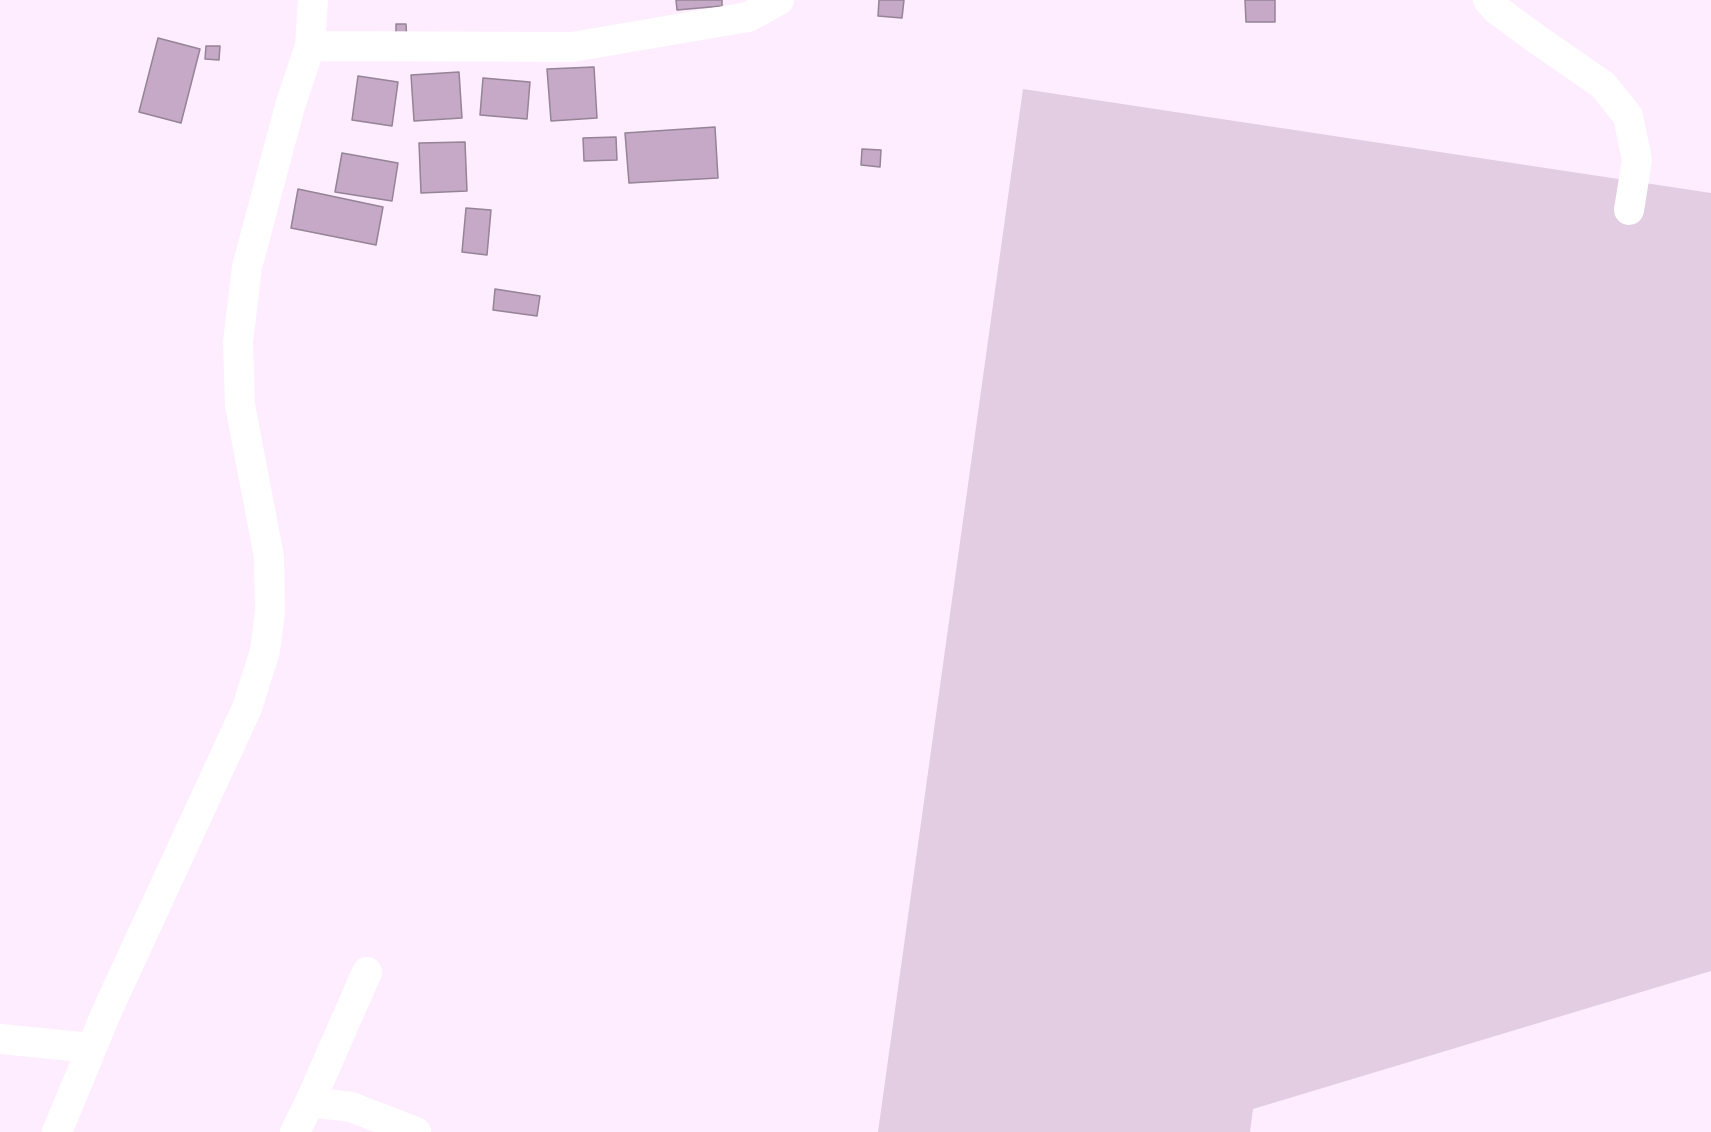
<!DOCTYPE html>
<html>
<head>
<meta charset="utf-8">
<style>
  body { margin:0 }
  canvas { display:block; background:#fdedfe }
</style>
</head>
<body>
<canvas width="1711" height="1132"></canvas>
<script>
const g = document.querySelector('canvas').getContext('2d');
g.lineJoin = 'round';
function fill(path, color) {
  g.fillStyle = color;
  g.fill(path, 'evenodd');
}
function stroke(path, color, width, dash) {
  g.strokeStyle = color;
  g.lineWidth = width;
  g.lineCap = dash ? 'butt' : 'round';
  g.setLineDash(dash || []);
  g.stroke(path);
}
const green = new Path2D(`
  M1023,89L1711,193V971L1253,1109L1250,1132H878Z`);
const building = new Path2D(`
  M676,0H722V6L677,10Z
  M879,0H904L902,18L878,16Z
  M1245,0H1275V22H1246Z
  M396,24H406L407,42L396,43Z
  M158,38L200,49L181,123L139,112Z
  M206,46H220L219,60L205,59Z
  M594,67L597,118L551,121L547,69Z
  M459,72L462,118L414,121L411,75Z
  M358,76L398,82L392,126L352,120Z
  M483,78L530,82L527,119L480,115Z
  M715,127L718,178L629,183L625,133Z
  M616,137L617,160L584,161L583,138Z
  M465,142L467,191L421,193L419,143Z
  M862,149L881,150L880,167L861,165Z
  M342,153L398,163L392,201L335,192Z
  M298,189L383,207L376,245L291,228Z
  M466,208L491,210L487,255L462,252Z
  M495,289L540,296L537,316L493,310Z`);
const minor = new Path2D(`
  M1488,0L1497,10L1538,40L1603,85L1628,116L1637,160L1629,210
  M310,46L572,47L748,17L779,0
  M0,1039L91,1048
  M310,1102L367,972
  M57,1132L107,1011L247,708L265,651L270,611L269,557L240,405L238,342L247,267L290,106L310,46L313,0
  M295,1132L310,1102L351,1107L416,1132`);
fill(green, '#e2cde3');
fill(building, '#c5a9c7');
stroke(building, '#958396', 1.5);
stroke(minor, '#fff', 30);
</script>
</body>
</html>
